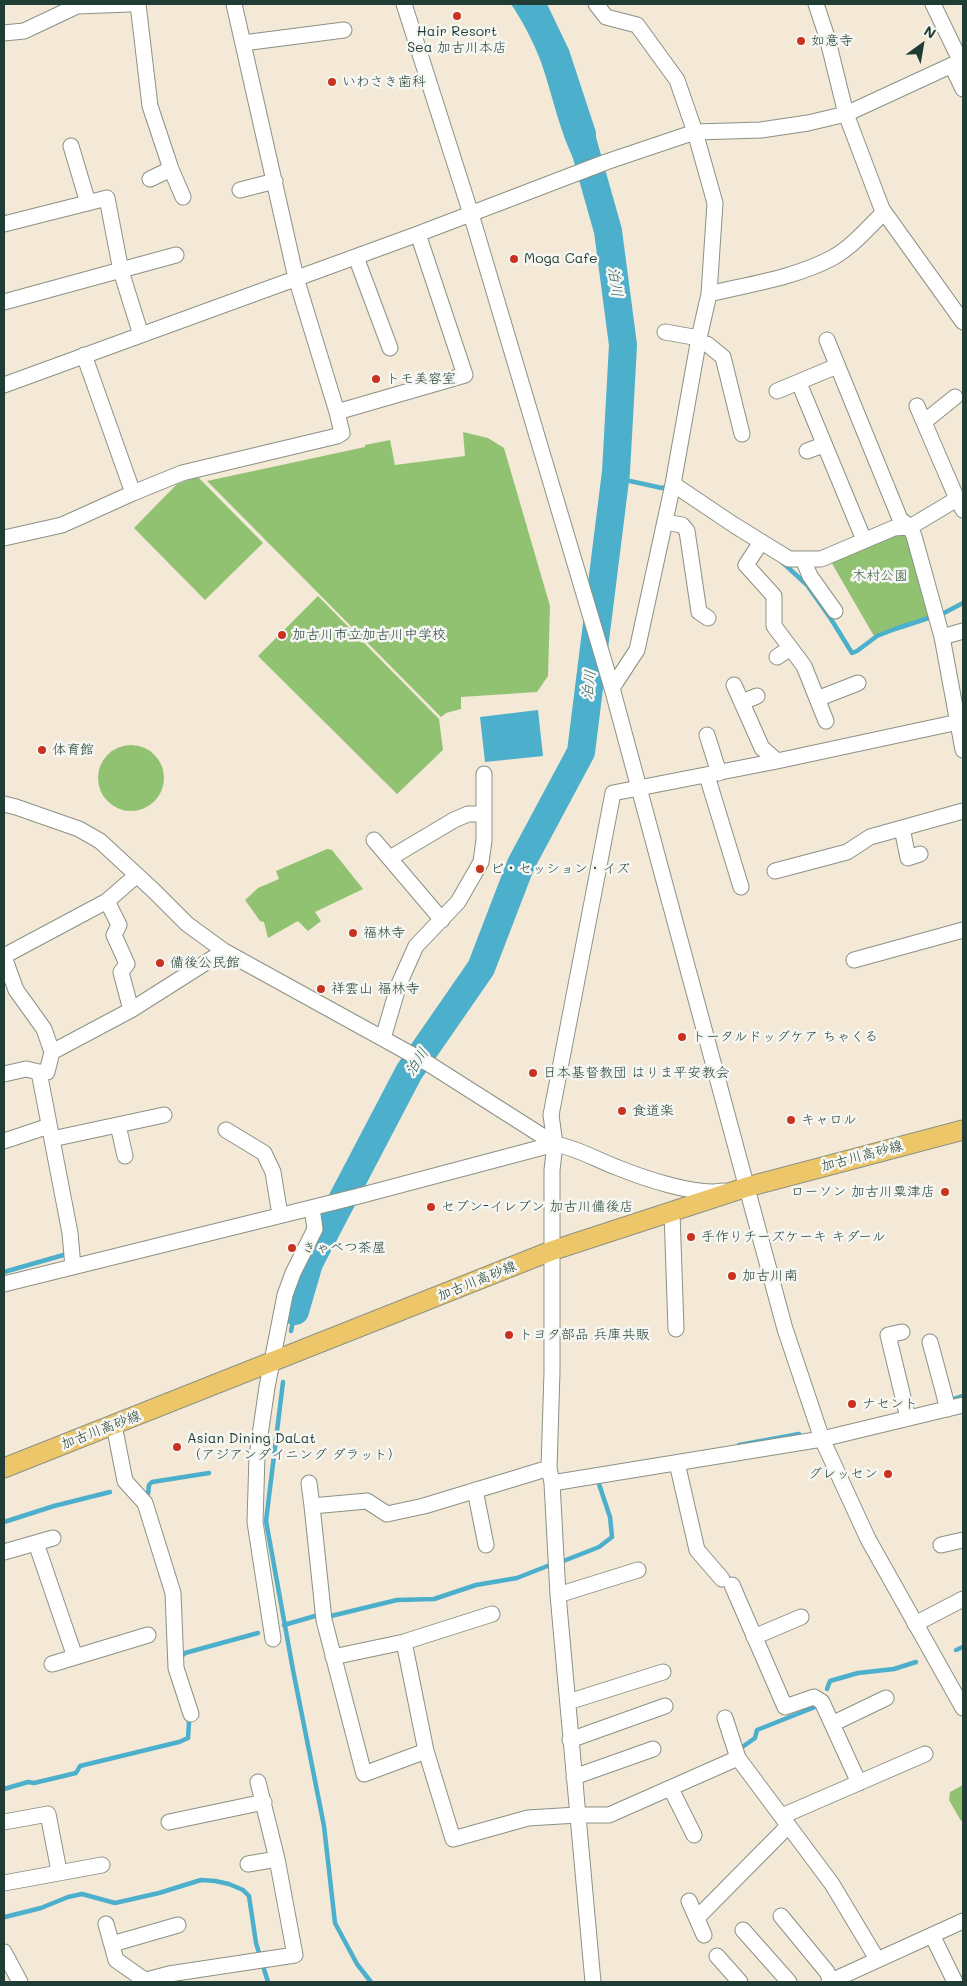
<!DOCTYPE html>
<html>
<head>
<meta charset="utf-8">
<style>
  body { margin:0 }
  #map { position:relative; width:967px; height:1986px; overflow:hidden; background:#f4e8d6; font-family:Mali,sans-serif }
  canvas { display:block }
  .frame { position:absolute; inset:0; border:5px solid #1f3d34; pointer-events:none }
  .north { position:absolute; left:897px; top:20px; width:50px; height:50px; -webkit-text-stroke:4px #f6f6f2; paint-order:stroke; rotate:32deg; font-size:14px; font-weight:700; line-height:20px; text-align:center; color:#1f3d34 }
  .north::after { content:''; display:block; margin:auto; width:18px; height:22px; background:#1f3d34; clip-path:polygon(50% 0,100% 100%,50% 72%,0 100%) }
</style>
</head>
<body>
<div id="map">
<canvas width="967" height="1986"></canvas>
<div class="frame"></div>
<div class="north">N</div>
</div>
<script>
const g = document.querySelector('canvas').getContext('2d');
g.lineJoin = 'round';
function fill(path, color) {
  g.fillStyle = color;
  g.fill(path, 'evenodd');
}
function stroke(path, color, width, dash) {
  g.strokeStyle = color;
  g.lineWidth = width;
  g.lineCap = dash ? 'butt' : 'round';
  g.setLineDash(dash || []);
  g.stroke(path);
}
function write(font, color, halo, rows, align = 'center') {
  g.font = font + ' Mali,"Klee One",sans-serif';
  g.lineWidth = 5;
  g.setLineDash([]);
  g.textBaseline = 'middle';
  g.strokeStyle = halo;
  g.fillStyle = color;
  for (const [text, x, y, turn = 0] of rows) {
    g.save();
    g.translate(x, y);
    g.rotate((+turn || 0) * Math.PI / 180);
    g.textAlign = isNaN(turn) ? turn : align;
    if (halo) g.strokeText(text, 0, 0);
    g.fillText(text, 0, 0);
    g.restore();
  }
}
const green = new Path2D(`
  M463,432L488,438L504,448L550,606L548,676L537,692L461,697V709L446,713L441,717L207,481L365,447V445L390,440L395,465L465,456Z
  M198,477L263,543L205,600L134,528L177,484Z
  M893,532L906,535L929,620L874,636L830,560Z
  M318,596L439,719L443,750L397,794L258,656Z
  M98 778a33 33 0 1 1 66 0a33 33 0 1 1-66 0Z
  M327,849L332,850L363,889L315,912L321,921L308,931L298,921L268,938L264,922L260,921L245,900L258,888L279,879L276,871Z
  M963,1785V1819L961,1821L949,1800L950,1792Z`);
const water = new Path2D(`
  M511,4H547L569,50L596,132L595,157L576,164C559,131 553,96 541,62C533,41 523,22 511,4Z
  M538,710L543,756L485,762L480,717Z`);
const stream = new Path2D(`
  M616,478L662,488L670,485
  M782,562L807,585L831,619L852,653L857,651L877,636L895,629L944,613L963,603
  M4,1272L67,1254
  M291,1331L295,1311
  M283,1382L266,1521L293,1670L324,1826L335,1923L357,1964L371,1982
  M948,1401L963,1396
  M739,1445L799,1434
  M148,1494L149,1485L152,1482L209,1473
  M4,1522L54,1506L110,1492
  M561,1562L599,1547L612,1537L610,1517L599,1484
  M331,1616L397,1600L434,1599L476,1585L517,1578L550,1565
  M284,1625L315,1616
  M956,1650L963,1647
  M181,1657L185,1653L258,1633
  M827,1689L830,1681L858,1673L894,1669L916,1662
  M741,1748L755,1738L757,1730L815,1707
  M4,1789L28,1782L34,1783L76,1773L80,1766L179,1742L188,1738L189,1723L188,1716
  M5,1917L41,1908L68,1897L82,1894L115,1903L159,1893L201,1880L215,1881L229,1884L243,1890L249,1896L256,1943L268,1982`);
const river = new Path2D(`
  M295,1311L309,1263L409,1072L481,968L521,864L581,752L616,472L623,345L608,231L582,139`);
const minor = new Path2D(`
  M138,4L150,106L171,169L150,179
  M234,4L296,278L337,412L465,375L418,234
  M404,4L471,214L612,688L785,1329L822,1439L868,1539L963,1708
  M596,4L606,17L637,25L677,80L695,132L715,203L709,294L699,338L673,484L637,650L612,688
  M816,4L827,37L846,114L882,209L963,322
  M933,4L961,62
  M4,33L24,31L77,6L130,4
  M243,43L344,30
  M952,66L963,89
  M71,146L88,203
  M171,169L183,197
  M240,190L275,181
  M4,224L107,198L121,271L141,335
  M356,257L390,348
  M709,294C750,284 794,278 832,258C852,247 868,228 884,212
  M4,302L176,255
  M665,332L699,338
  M827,340L900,519L910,527L914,536L942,637L963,750
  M698,344H707L723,357L742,434
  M84,355L133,493
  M799,383L864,540
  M4,385L418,234L606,162L695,132L761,130L808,123L846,114L963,60
  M777,391L837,366
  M917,406L957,499L963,510
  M924,422L955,397
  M807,451L823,445
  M673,484L734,525L789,559H821L894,528L910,527L957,499
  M665,522L682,525L687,531L699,612L708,618
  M4,538L62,525L133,493L182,473L337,436L342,433L337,412
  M761,542L746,565L774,596V626L804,666L826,721
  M803,559L810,576L835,611
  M942,637L963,631
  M777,657L790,648
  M734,685L762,748L777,761
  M817,699L858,683
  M742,702L757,696
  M707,735L719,773
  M707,776L741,887
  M4,804L16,807L79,829L100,841L153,890L187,924L224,951L429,1064L555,1144
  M902,828L908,858L920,854
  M374,840L442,920
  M390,858L454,820L468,814H484
  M775,871L847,852L870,837L963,811
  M107,901L119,925L114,935L127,964L121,972L131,1010
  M4,956L107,901L137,875
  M4,957L16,990L44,1029L52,1052L47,1072H39
  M854,960L963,930
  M383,1038L399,984L416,946L458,902L481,862L484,840V774
  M52,1052L131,1010L224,951
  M4,1074L26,1069L39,1072L70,1233L73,1267
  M118,1125L125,1156
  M226,1130L264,1153L273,1172L280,1215
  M52,1139L164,1115
  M4,1141L49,1126
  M672,1212L676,1329
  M4,1284L355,1197L555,1144C577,1148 595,1159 616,1167C643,1178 695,1196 724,1191
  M902,1332L888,1335L908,1418
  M930,1342L948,1409
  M114,1425L125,1481L145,1503L173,1593L176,1668L191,1714
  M677,1463L697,1550L722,1579
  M309,1483L312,1506
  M552,1483L822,1439L963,1405
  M475,1490L486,1545
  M36,1543L75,1657
  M941,1545L963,1540
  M4,1552L53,1538
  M732,1585L785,1707L814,1697L822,1702L859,1783
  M558,1595L638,1570
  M915,1624L963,1599
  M754,1637L801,1617
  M273,1639L255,1522L257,1456L267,1387L285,1295L293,1273L315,1229L312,1208
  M404,1642L426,1751L453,1839L528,1818L577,1815H609L738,1758L832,1884L877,1959
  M333,1657L404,1642L492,1614
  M52,1664L148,1635
  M568,1702L663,1672
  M725,1718L738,1758
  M832,1724L886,1698
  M570,1740L665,1706
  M426,1751L364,1774L324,1620L312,1506L367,1501L387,1514L424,1506L549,1468
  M574,1777L653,1749
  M671,1789L694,1835
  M782,1816L925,1754
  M4,1822L48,1814L59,1871
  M169,1822L264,1802
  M248,1864L277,1859
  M4,1883L102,1865
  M689,1901L704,1935
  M781,1916L827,1972L831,1981
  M697,1918L788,1826
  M106,1924L116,1960L146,1981
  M743,1930L789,1982
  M932,1935L955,1982
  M112,1944L178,1925
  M4,1952L20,1982
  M717,1956L740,1982
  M139,1982L169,1974L295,1955L277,1859L258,1782
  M593,1982L558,1595L552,1483L549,1468L552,1372V1170L555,1144L551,1115L613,793L777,761L963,721
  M829,1982L963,1921`);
const major = new Path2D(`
  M4,1468L551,1251L747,1187L963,1130`);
const markers = [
  [457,16,5,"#c8321e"],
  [801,41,5,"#c8321e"],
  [332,82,5,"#c8321e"],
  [514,259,5,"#c8321e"],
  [376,379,5,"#c8321e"],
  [282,635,5,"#c8321e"],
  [42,750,5,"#c8321e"],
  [480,869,5,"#c8321e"],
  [353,933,5,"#c8321e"],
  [160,963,5,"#c8321e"],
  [321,989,5,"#c8321e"],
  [682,1037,5,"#c8321e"],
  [533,1073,5,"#c8321e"],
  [622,1111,5,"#c8321e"],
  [791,1120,5,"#c8321e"],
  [945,1192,5,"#c8321e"],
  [431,1207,5,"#c8321e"],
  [691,1237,5,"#c8321e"],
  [292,1248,5,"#c8321e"],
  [732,1276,5,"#c8321e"],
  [509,1335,5,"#c8321e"],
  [852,1404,5,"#c8321e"],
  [177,1447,5,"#c8321e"],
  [888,1474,5,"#c8321e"]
];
const poiNames = [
  ["Hair Resort",457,32,"center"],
  ["Sea 加古川本店",457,48,"center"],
  ["如意寺",811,41],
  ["いわさき歯科",342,82],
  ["Moga Cafe",524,259],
  ["トモ美容室",386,379],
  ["加古川市立加古川中学校",292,635],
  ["体育館",52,750],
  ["ビ・セッション・イズ",490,869],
  ["福林寺",363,933],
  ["備後公民館",170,963],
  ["祥雲山 福林寺",331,989],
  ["トータルドッグケア ちゃくる",692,1037],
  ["日本基督教団 はりま平安教会",543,1073],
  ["食道楽",632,1111],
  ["キャロル",801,1120],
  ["ローソン 加古川粟津店",935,1192,"right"],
  ["セブン-イレブン 加古川備後店",441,1207],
  ["手作りチーズケーキ キダール",701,1237],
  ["きゃべつ茶屋",302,1248],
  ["加古川南",742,1276],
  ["トヨタ部品 兵庫共販",519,1335],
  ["ナセント",862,1404],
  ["Asian Dining DaLat",187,1439],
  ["（アジアンダイニング ダラット）",187,1455],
  ["グレッセン",878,1474,"right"]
];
const parkNames = [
  ["木村公園",880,576]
];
const streetNames = [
  ["加古川高砂線",862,1156,-15],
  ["加古川高砂線",477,1281,-22],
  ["加古川高砂線",101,1430,-21]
];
const waterNames = [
  ["泊川",615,282,82],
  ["泊川",589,685,-83],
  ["泊川",417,1062,-57]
];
fill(green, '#91c272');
fill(water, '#4cafcb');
stroke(stream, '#4cafcb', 4.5);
stroke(river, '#4cafcb', 28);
stroke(minor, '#8a9285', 17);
stroke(major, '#8a9285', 21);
stroke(minor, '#fff', 15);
stroke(major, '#ecc669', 19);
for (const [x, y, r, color] of markers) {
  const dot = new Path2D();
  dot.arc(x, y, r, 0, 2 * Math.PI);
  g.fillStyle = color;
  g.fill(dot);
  stroke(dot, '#f6f6f2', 2);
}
write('14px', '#1f3d34', '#f6f6f2', poiNames, 'left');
write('14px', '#3c5e44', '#f6f6f2', parkNames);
write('14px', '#1f3d34', '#f6f6f2', streetNames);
write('italic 15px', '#2c5f61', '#f6f6f2', waterNames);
</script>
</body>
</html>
